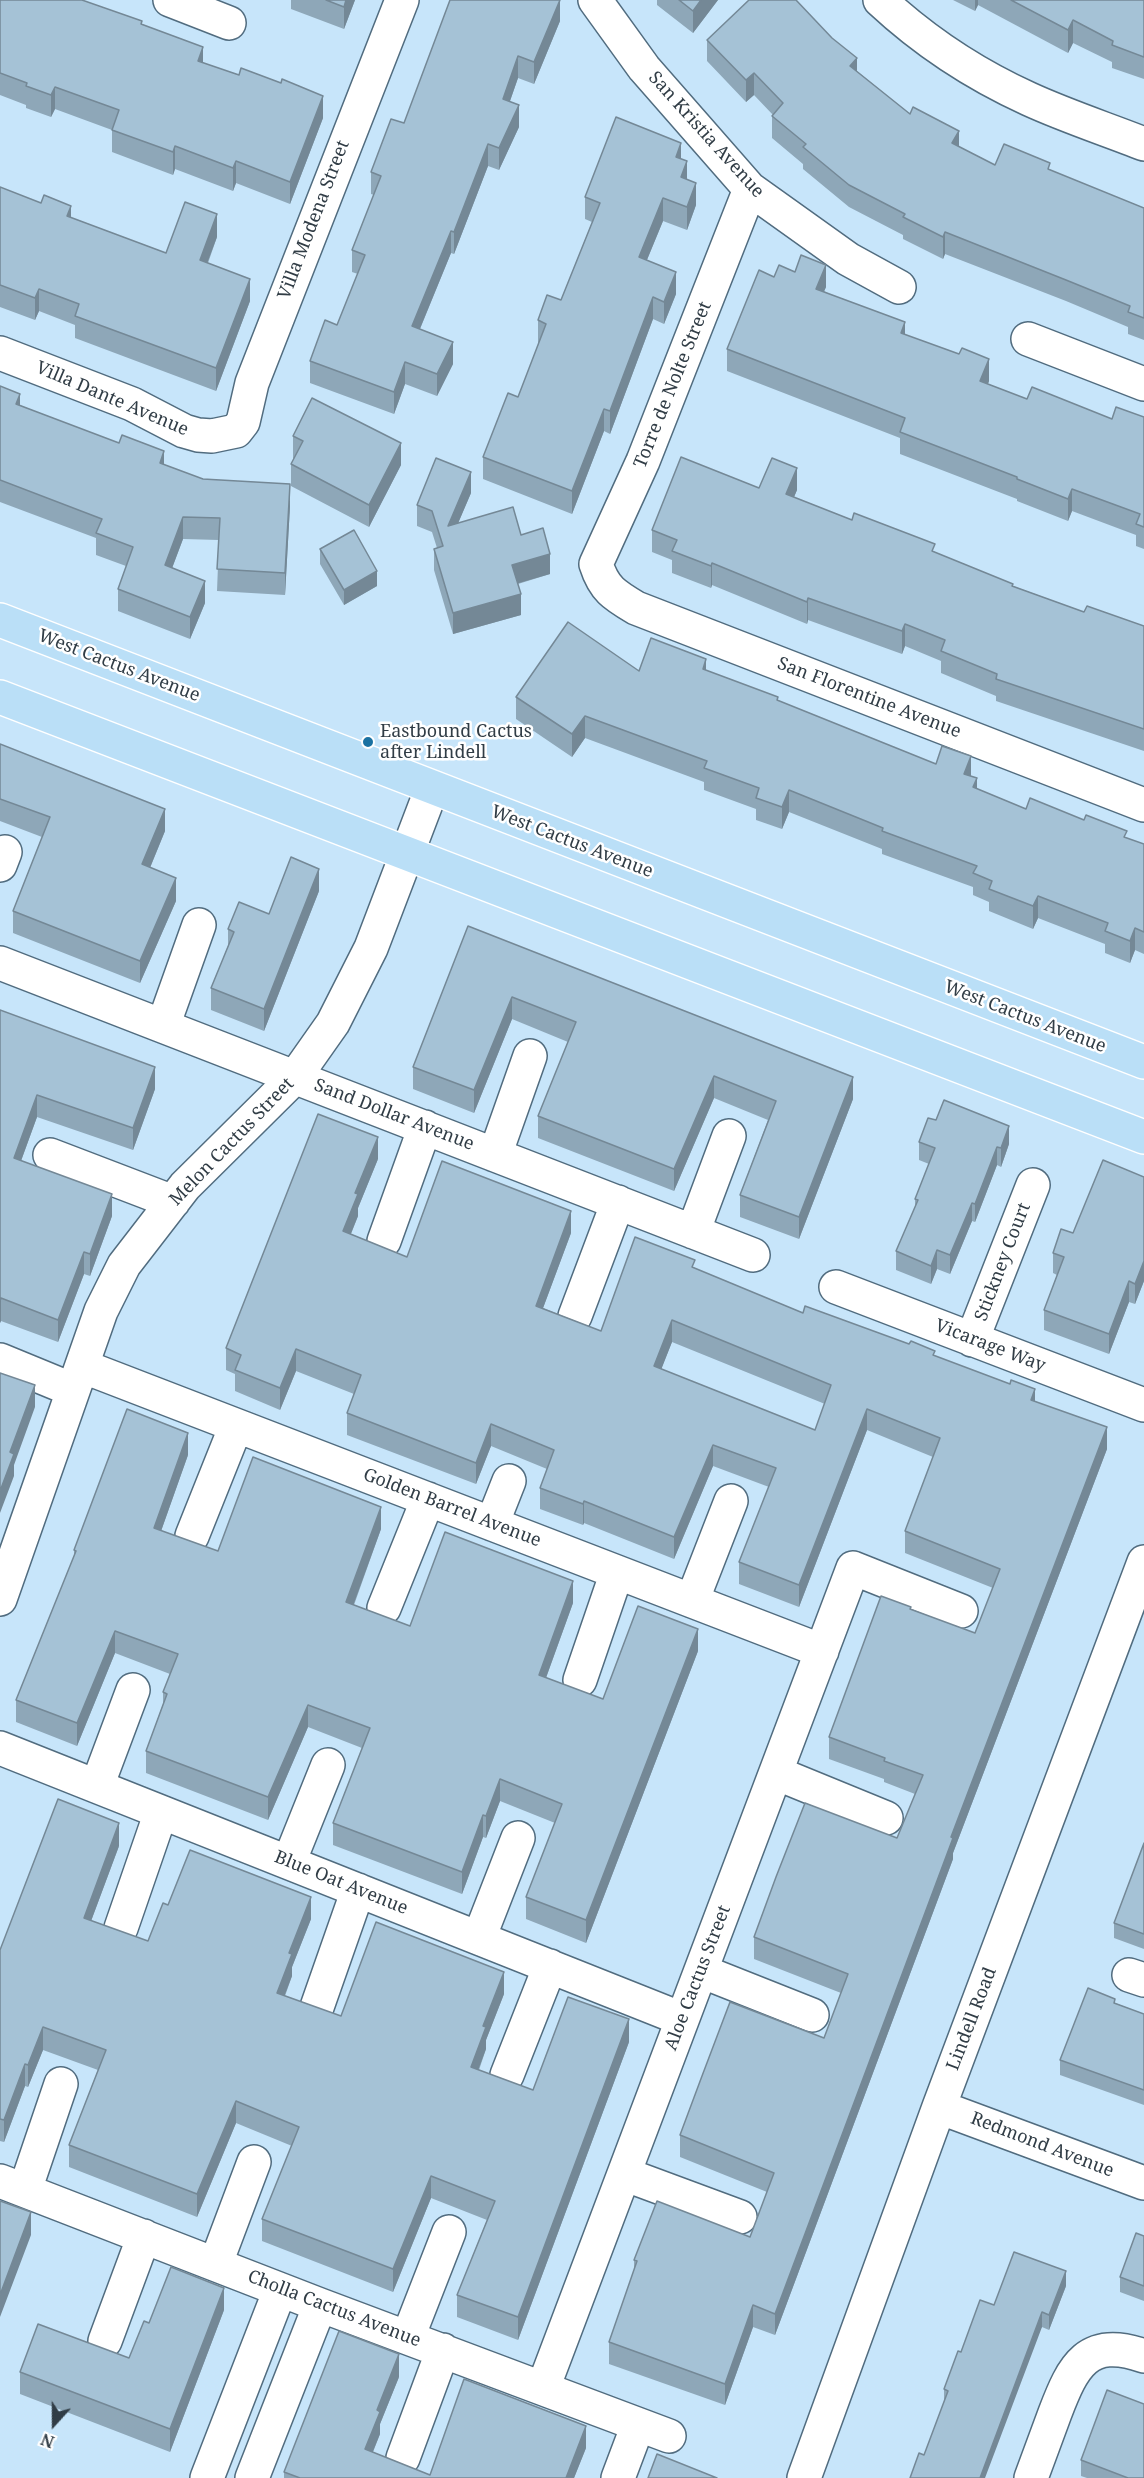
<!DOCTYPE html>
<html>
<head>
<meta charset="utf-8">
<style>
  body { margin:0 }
  #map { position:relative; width:1144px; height:2478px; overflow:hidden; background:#c7e5fa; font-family:"Noto Serif",serif }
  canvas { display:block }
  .north { position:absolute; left:24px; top:2394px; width:60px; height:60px; -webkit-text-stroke:4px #fff; paint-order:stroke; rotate:201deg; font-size:16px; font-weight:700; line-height:24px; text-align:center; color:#313d46 }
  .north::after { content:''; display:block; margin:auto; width:21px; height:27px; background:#313d46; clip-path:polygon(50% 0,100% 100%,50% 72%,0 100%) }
</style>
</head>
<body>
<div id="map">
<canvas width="1144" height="2478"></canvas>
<div class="north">N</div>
</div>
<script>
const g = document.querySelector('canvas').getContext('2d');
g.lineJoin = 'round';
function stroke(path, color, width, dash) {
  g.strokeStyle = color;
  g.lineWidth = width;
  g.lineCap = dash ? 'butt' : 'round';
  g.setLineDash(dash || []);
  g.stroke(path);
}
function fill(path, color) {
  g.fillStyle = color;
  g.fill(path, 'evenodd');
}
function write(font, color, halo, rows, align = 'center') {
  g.font = font + ' "Noto Serif",serif';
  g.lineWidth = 5;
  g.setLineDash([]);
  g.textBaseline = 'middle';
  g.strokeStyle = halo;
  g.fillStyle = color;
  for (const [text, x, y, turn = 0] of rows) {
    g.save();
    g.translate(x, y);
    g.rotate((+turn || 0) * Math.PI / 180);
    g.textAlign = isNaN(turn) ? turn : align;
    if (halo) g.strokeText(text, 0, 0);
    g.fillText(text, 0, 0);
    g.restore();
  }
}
const minor = new Path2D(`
  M170,0L229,23
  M595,0L644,68L750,189L848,259L899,287
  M880,0C924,41 974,74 1029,99C1066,116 1106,129 1144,144
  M750,189L643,461L596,564C604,589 614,595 636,608L1144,805
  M1028,339L1144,384
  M0,353L132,404L184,431L198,435L212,436L236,431L243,422L252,383L402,0
  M0,865L5,852
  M0,963L753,1255
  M163,1026L199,925
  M50,1155L173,1202
  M495,1155L530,1056
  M693,1232L729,1136
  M384,1241L425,1127
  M836,1287L1144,1405
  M575,1316L618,1202
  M972,1340L1033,1185
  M0,1360L73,1390
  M82,1366L822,1651
  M492,1524L509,1481
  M192,1536L236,1426
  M0,1599L101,1311L124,1265L185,1186L295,1077L333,1023L371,948L432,788
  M692,1601L731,1501
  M384,1608L428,1499
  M580,1680L617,1572
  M0,1748L682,2019
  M776,1773L886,1818
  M97,1786L133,1690
  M289,1862L328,1765
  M121,1928L161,1812
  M479,1938L518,1838
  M701,1971L812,2015
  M1129,1975L1144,1980
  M317,2007L358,1890
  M507,2075L550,1966
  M939,2107L1144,2183
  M624,2174L740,2217
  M0,2181L320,2305L669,2436
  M25,2190L61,2084
  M216,2263L254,2162
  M408,2337L449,2232
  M105,2341L144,2236
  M543,2388L853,1568L961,1611
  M403,2458L443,2350
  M207,2478L280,2290
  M252,2478L320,2305
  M618,2478L638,2425
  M804,2478L939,2107L1144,1562
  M1031,2478C1039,2456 1047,2435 1055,2413C1073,2366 1087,2336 1144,2356`);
const major = new Path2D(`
  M0,620L1144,1062
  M0,697L1144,1137`);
const wall = new Path2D(`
  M0,0L142,24L203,63L323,118L290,204L236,183L233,191L175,169L173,175L112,152V130L55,109L51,117L26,108V105L0,95Z
  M291,0H355L344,29L291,9Z
  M560,0V21L534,84L518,78L510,101L519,127L499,170L488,166L454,254L451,253L420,329L453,364L437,396L405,384L394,414L310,383V361L337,325L358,274L352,272V250L374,195L371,194V172L404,123Z
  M657,0H718L693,33L657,5Z
  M953,0H1144V79L1112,68V62L1073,43L1068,53L978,5L975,11Z
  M707,40L857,71L910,114L959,147L995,165L1050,170L1144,208V340L1128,334V327L1066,301L945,254L943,259L903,239V235L849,207L803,169V164L772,138V116L773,115L754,95L746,102L707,61Z
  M681,159L687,180L696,205L687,230L663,221L647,260L676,294L664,324L653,319L610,434L604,431L572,514L483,479V457L518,397L539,343H538V320L561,300L592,222L585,219V197Z
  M0,187L71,218L166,253L217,237L208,263L250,301L216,391L75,338V325L39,311L35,320L0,307Z
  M795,272L826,287L824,291L989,381L988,384L1027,399L1112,419L1144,417V549L1136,546V535L1072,511L1068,521L1017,501V499L900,454V438L727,371V349L774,277Z
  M0,386L20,405L164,465L203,479L290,506L285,595L217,591L219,540L183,539L172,568L205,603L190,639L118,611V589L126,566L96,555V538L0,502Z
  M293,436L401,465L369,527L291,486V464L294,459L293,458Z
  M759,488L797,490L794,497L852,520L935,552L1013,586L1084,612L1144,626V751L996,701V696L941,673V661L905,646L902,654L808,620L807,624L712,585L711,588L672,573V560L652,552V530Z
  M471,493L458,523L521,535L550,574L518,584L521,615L453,634L434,570V549L437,548L432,532L417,526V505Z
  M320,549L377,586L344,605L320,564Z
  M706,670L778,701L936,764L971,776L977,789L1026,809L1127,838L1144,844V954L1135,950L1130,963L1105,953V944L1038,918L1033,929L989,911V902L973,895V887L882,854V849L789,812L782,829L756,820V809L704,790V782L585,738L572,757L516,719V697L639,671Z
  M0,744L165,831L150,868L176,901L140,983L13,933V911L42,837L0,821Z
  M319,891L264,1031L211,1010V988L228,946V929L269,914Z
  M468,926L853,1099L799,1239L740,1217V1195L768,1120L714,1098L674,1191L538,1138V1116L568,1042L512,1019L474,1113L413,1089V1067Z
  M0,1010L155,1089L133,1150L37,1117L21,1161L112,1216L90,1276L84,1274L58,1342L1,1321L0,1323Z
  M919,1142L1009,1144L1001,1167L997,1165L975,1222L972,1221L950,1274L937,1269L931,1284L896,1270V1251L915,1207V1199L929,1164L919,1160Z
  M378,1159L358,1208V1216L351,1234L407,1257L571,1233L543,1308L601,1331L695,1269L803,1313L935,1356L1035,1401L1107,1449L953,1853V1859L775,2335L753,2327L725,2405L609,2364V2342L634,2270V2260L750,2237L767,2192L680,2157V2135L824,2038L841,1993L754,1959V1937L897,1838L915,1794L884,1782V1779L829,1759V1737L911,1610L975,1633L993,1588L905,1553V1531L933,1457L867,1430L799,1607L739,1584V1562L769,1487L713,1466L674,1559L584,1523L583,1525L540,1509V1488L547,1469L491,1446L476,1484L347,1435V1413L354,1394L296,1371L280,1410L235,1391V1374L226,1370V1348ZM672,1342L825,1404L815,1430L661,1369Z
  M1144,1177V1281L1135,1304L1129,1302L1109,1354L1044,1330V1310L1057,1275L1053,1273V1253L1073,1233Z
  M188,1455L161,1531L218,1551L381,1529L354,1605L410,1626L573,1603L546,1678L603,1699L698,1651L586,1943L526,1919V1897L555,1823L500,1801L486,1838L483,1837L462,1894L333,1845V1823L362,1748L308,1727L268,1820L146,1773V1751L163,1704V1692L170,1674L115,1653L77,1746L16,1722V1700L74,1557V1550Z
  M1144,1843V1949L1114,1938V1923Z
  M119,1846L91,1921L148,1941L168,1905L311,1919L292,1967V1976L285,1996L341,2016L504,1994L486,2040V2049L479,2070L533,2090L629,2042L518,2340L457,2317V2295L487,2220L431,2198L393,2292L262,2241V2219L292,2146L236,2123L197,2217L69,2167V2145L98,2070L43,2050L28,2087L25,2086L4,2142L0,2141V1950Z
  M1115,2003L1144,2014V2105L1060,2075V2060Z
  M1144,2236V2301L1120,2292V2277Z
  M1066,2286L1049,2330L1042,2327L924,2455L944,2402V2389L961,2352L994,2305Z
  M224,2310L170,2452L20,2394V2372L129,2358Z
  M399,2377L380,2424V2434L373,2452L430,2475L586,2448L574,2478H284V2472Z
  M1081,2460L1144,2478H1087L1081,2476Z`);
const shadedWall = new Path2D(`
  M346,0H355L344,29V7Z
  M560,0V21L534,84V62Z
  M701,0H718L693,33V11Z
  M975,0H978V5L975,11Z
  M1073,20V43L1068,53V30Z
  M203,47V69L198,61Z
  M518,56V78L503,121V99Z
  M857,58V80L850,66Z
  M754,73V95L746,102V80Z
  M55,87V109L51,117V95Z
  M323,96V118L290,204V182Z
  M519,105V127L499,170V148Z
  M959,131V153L952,143Z
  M681,143V165L676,157Z
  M488,144V166L454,254V232Z
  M175,146V169L173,175V152Z
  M236,161V183L233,191V168Z
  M687,161V184L681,177Z
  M696,183V205L687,230V207Z
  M663,198V221L639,279V257Z
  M71,206V228L67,216Z
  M217,214V237L200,282V260Z
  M451,231V253L412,348V326Z
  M945,232V254L943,259V237Z
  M826,265V287L816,310V289Z
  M676,272V294L664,324V302Z
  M250,279V301L216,391V368Z
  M39,289V311L35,320V298Z
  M653,297V319L610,434V411Z
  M905,322V344L901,333Z
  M453,342V364L437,396V374Z
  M989,359V381L980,403V381Z
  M405,362V384L394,414V392Z
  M20,394V416L16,404Z
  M604,409V431L572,514V491Z
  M401,443V465L369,527V505Z
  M164,451V473L160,463Z
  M797,468V490L786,516V494Z
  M471,472V493L448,547V526Z
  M290,484V506L285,595V573Z
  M1072,489V511L1068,521V499Z
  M183,517V539L165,587V565Z
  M550,554V574L512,585V565Z
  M712,563V585L711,588V566Z
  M377,571V586L344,605V590Z
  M205,581V603L190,639V617Z
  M521,594V615L453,634V613Z
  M808,598V620L807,624V602Z
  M905,624V646L902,654V631Z
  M706,659V681L703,669Z
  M585,716V738L572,757V734Z
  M971,756V779L964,774Z
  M977,778V800L973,787Z
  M789,790V812L782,829V807Z
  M165,809V831L142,887V864Z
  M319,869V891L264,1031V1009Z
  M176,878V901L140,983V961Z
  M1038,896V918L1033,929V906Z
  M1135,928V950L1130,963V941Z
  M512,997V1019L474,1113V1090Z
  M155,1067V1089L133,1150V1128Z
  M714,1076V1098L674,1191V1169Z
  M853,1077V1099L799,1239V1217Z
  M37,1095V1117L14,1180V1158Z
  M1009,1126V1144L1001,1167V1148Z
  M378,1137V1159L358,1208V1216L343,1253V1231L355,1193Z
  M997,1147V1165L975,1222V1204Z
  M112,1194V1216L90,1276V1254Z
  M972,1203V1221L950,1274V1255Z
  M571,1211V1233L536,1327V1306Z
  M937,1250V1269L931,1284V1266Z
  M84,1252V1274L58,1342V1320Z
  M1144,1261V1281L1135,1304V1284Z
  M1129,1281V1302L1109,1354V1334Z
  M1,1298V1321L0,1323V1301Z
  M672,1320V1342L654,1388V1366Z
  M296,1349V1371L280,1410V1388Z
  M35,1385V1407L14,1465V1476L0,1513V1491L10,1452Z
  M1035,1389V1411L1031,1400Z
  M867,1409V1430L799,1607V1585Z
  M491,1424V1446L476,1484V1463Z
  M1107,1427V1449L953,1853V1859L775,2335V2314L951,1837Z
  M188,1433V1455L154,1551V1528Z
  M713,1445V1466L674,1559V1537Z
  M584,1501V1523L583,1525V1504Z
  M381,1507V1529L346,1625V1602Z
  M573,1581V1603L539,1697V1675Z
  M698,1629V1651L586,1943V1920Z
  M115,1631V1653L77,1746V1723Z
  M308,1705V1727L268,1820V1797Z
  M500,1779V1801L486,1838V1816Z
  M483,1815V1837L462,1894V1872Z
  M119,1823V1846L84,1940V1918Z
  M311,1897V1919L292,1967V1976L277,2015V1993L289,1953Z
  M504,1972V1994L486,2040V2049L471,2089V2067L483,2026Z
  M629,2019V2042L518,2340V2317Z
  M43,2027V2050L28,2087V2065Z
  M25,2064V2086L4,2142V2120Z
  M236,2101V2123L197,2217V2194Z
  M431,2176V2198L393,2292V2269Z
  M31,2212V2235L0,2317V2295Z
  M1066,2271V2286L1049,2330V2315Z
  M224,2288V2310L170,2452V2429Z
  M753,2305V2327L725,2405V2384Z
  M1042,2312V2327L985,2478H980Z
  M399,2354V2377L380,2424V2434L365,2471V2449L377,2410Z
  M586,2426V2448L574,2478H566Z`);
const building = new Path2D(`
  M0,0H82L142,21L141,24L203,47L198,61L239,75L241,68L281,83L282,79L323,96L290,182L236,161L233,168L175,146L173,152L112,130L119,110L55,87L51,95L26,86L27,83L0,73Z
  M326,0H346L344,7Z
  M450,0H560L534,62L518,56L503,99L519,105L499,148L488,144L454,232L451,231L412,326L453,342L437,374L405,362L394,392L310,361L325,320L337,325L365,255L352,250L381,176L371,172L391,119L404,123Z
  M679,0H701L693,11Z
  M749,0H796L832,38L857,58L850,66L910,114L913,107L959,131L952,143L995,165L1004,144L1050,163L1048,169L1144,208V318L1128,312L1130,306L1066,280L945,232L943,237L903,217L905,214L849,185L803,147L806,144L772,116L783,103L754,73L746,80L707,40Z
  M1011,0H1144V57L1112,45L1113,41L1073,20L1068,30Z
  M616,117L681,143L676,157L687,161L681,177L696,183L687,207L663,198L639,257L676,272L664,302L653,297L610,411L604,409L572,491L483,457L508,393L518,397L546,324L538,320L547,295L561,300L600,203L585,197Z
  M0,187L41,203L44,195L71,206L67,216L166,253L185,202L217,214L200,260L250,279L216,368L75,316L79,304L39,289L35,298L0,285Z
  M801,255L826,265L816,289L905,322L901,333L959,354L962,348L989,359L980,381L1027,399L1032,387L1112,419L1116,407L1144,417V527L1136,524L1140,514L1072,489L1068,499L1017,479V477L900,432L905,418L727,349L759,270L774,277L779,265L795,272Z
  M0,386L20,394L16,404L119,443L122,435L164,451L160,463L203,479L290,484L285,573L217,569L220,518L183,517L165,565L205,581L190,617L118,589L133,547L96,533L102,519L0,480Z
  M312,398L401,443L369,505L291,464L303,441L293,436Z
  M681,457L759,488L772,458L797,468L786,494L852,520L854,513L935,544L932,551L1013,584L1012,586L1084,612L1087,606L1144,626V729L996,679L997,674L941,651L945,640L905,624L902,631L808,598L807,602L712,563L711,566L672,551L677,540L652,530Z
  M436,458L471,472L448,526L513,507L521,535L543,528L550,554L512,565L521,594L453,613L434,549L443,546L432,511L417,505Z
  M354,530L377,571L344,590L320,549Z
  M568,622L639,671L651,638L706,659L703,669L778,697L777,700L936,764L942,746L971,756L964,774L977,778L973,787L1026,809L1030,798L1084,820L1086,815L1127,831L1124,837L1144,844V932L1135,928L1130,941L1105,931L1108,923L1038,896L1033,906L989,889L992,881L973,873L977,866L882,831L883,828L789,790L782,807L756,798L759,788L704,768L707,761L585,716L572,734L516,697Z
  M0,744L165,809L142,864L176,878L140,961L13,911L50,817L0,799Z
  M291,857L319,869L264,1009L211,988L234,932L228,929L239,902L269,914Z
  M468,926L853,1077L799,1217L740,1195L776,1101L714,1076L674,1169L538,1116L576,1022L512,997L474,1090L413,1067Z
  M0,1010L155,1067L133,1128L37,1095L14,1158L112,1194L90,1254L84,1252L58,1320L1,1298L0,1301Z
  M944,1100L1009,1126L1001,1148L997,1147L975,1204L972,1203L950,1255L937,1250L931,1266L896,1251L918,1200L915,1199L935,1148L919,1142L928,1118L936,1120Z
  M318,1114L378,1137L355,1193L358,1194L343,1231L407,1257L442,1161L571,1211L536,1306L601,1331L635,1237L695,1260L692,1267L803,1313L805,1306L909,1344L911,1341L935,1351L933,1355L1010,1384L1011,1380L1035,1389L1031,1400L1107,1427L951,1837L953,1838L775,2314L753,2305L725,2384L609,2342L637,2261L634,2260L657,2201L750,2237L774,2173L680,2135L702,2076L730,2002L824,2038L848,1974L754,1937L776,1877L805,1803L897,1838L923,1775L884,1761L885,1758L829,1737L881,1596L911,1607L910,1609L975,1633L1000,1569L905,1531L940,1438L867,1409L799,1585L739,1562L776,1468L713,1445L674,1537L584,1501L583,1504L540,1488L554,1450L491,1424L476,1463L347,1413L361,1375L296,1349L280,1388L235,1370L241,1355L226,1348ZM672,1320L831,1385L815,1430L654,1366Z
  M1103,1160L1144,1177V1261L1135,1284L1129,1281L1109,1334L1044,1310L1064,1257L1053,1253L1061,1229L1073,1233Z
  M0,1373L35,1385L10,1452L14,1454L0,1491Z
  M127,1409L188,1433L154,1528L218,1551L253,1457L381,1507L346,1602L410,1626L445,1532L505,1555L573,1581L539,1675L603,1699L638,1606L698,1629L586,1920L526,1897L562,1804L500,1779L486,1816L483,1815L462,1872L333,1823L370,1728L308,1705L268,1797L146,1751L167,1694L163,1692L178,1654L115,1631L77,1723L16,1700L76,1551L74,1550Z
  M58,1799L119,1823L84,1918L148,1941L163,1903L168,1905L190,1850L311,1897L289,1953L292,1954L277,1993L341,2016L376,1922L504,1972L483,2026L486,2027L471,2067L533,2090L568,1997L629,2019L518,2317L457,2295L495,2201L431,2176L393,2269L262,2219L299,2127L236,2101L197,2194L69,2145L106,2050L43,2027L28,2065L25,2064L4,2120L0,2119V1950Z
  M1144,1843V1934L1114,1923Z
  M1088,1988L1115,1999L1114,2003L1144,2014V2090L1060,2060Z
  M0,2201L31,2212L0,2295Z
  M1136,2233L1144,2236V2286L1120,2277Z
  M1014,2252L1066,2271L1049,2315L1042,2312L980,2478H910L919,2453L924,2455L948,2391L944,2389L958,2351L961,2352L980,2300L994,2305Z
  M171,2267L224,2288L170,2429L20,2372L38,2324L129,2358L144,2321L149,2323Z
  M339,2331L399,2354L377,2410L380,2412L365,2449L430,2475L464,2379L586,2426L566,2478H300L284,2472Z
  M1107,2390L1144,2404V2478H1128L1081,2460Z
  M657,2454L717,2478H648Z`);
const markers = [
  [368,742,6,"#1b72a2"]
];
const streetNames = [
  ["San Kristia Avenue",706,135,48],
  ["Villa Modena Street",314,220,-69],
  ["Torre de Nolte Street",673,385,-68],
  ["Villa Dante Avenue",112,399,23],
  ["West Cactus Avenue",119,666,21],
  ["San Florentine Avenue",869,698,21],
  ["West Cactus Avenue",572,842,21],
  ["West Cactus Avenue",1025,1017,21],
  ["Sand Dollar Avenue",394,1115,21],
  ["Melon Cactus Street",232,1142,-46],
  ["Stickney Court",1003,1262,-69],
  ["Vicarage Way",990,1346,21],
  ["Golden Barrel Avenue",452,1508,21],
  ["Blue Oat Avenue",341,1883,22],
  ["Aloe Cactus Street",698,1978,-69],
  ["Lindell Road",972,2019,-69],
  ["Redmond Avenue",1042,2145,21],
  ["Cholla Cactus Avenue",334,2309,21]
];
const poiNames = [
  ["Eastbound Cactus",380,732],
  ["after Lindell",380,753]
];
stroke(minor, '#516c7f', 36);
stroke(major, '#fff', 36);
stroke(minor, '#fff', 33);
stroke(major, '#badff7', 33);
fill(wall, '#8ea7b8');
fill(shadedWall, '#748896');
fill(building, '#a5c2d6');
stroke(building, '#748896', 1.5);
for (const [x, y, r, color] of markers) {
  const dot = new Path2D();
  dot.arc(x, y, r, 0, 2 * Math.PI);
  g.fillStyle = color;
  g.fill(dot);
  stroke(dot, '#fff', 2);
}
write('18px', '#313d46', '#fff', streetNames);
write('18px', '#313d46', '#fff', poiNames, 'left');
</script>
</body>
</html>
